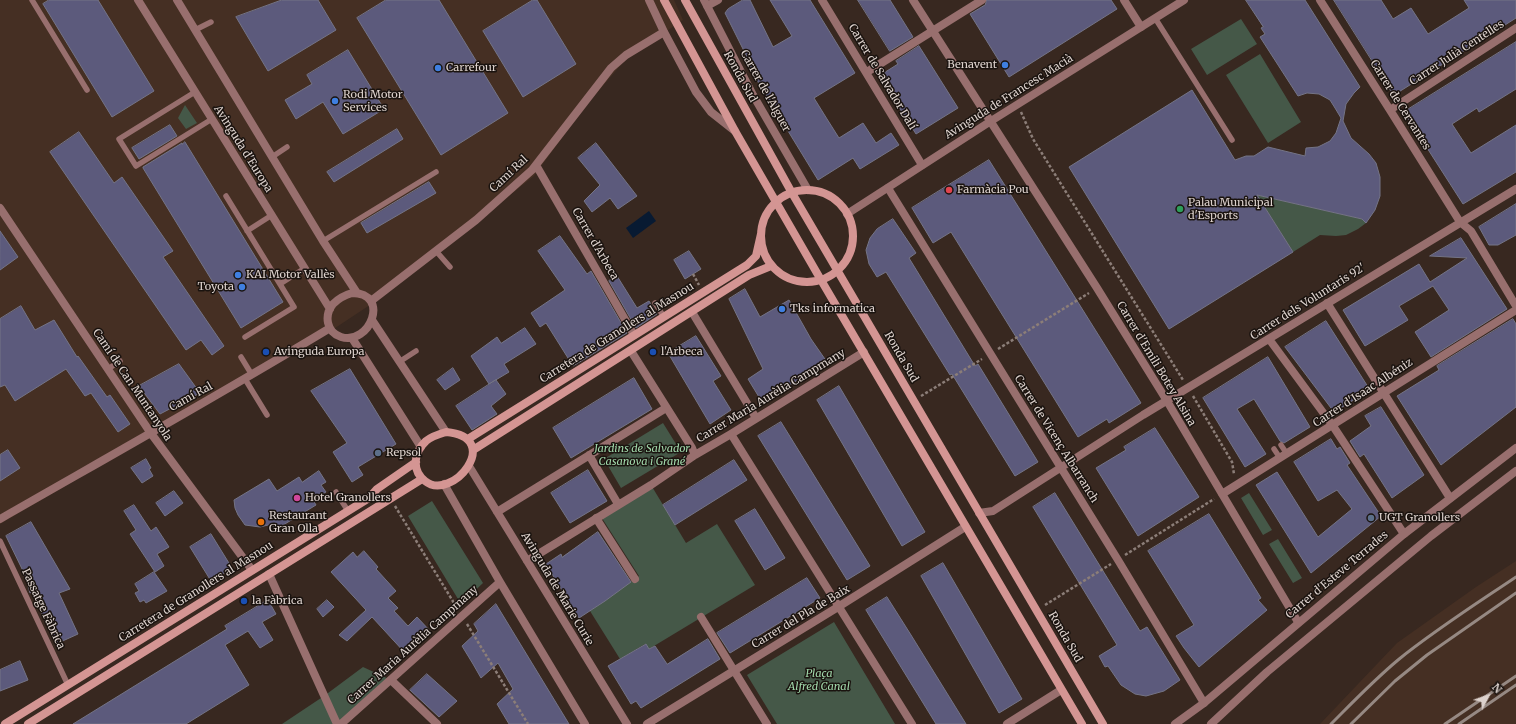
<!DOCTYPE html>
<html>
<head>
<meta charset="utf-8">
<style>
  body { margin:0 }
  #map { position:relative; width:1516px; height:724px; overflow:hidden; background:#382820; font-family:Merriweather,serif }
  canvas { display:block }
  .north { position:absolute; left:1468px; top:676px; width:40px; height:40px; -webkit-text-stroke:3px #1a130f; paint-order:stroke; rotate:49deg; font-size:11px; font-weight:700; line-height:16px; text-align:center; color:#ddd2cd }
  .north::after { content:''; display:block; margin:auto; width:14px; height:18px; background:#ddd2cd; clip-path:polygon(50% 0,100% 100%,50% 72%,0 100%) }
</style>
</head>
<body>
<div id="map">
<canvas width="1516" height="724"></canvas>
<div class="north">N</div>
</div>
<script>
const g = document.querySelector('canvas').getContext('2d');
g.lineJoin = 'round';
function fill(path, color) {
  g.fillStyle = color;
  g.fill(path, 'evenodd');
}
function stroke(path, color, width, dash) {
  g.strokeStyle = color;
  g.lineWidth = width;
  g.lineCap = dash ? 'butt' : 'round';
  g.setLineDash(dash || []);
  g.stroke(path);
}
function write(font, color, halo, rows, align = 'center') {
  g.font = font + ' Merriweather,serif';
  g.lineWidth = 3;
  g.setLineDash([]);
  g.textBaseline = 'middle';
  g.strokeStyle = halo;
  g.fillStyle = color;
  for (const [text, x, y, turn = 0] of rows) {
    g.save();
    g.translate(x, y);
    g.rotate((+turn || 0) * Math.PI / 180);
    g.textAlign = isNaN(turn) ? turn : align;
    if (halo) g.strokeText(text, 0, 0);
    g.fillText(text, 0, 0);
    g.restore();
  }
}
const built = new Path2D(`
  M0,0H674L683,20L628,57L587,104L534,176L379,299L323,336L0,524Z
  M1516,561V724H1320L1397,643L1476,587Z`);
const green = new Path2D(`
  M1241,19L1257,44L1207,75L1191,49Z
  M1260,54L1301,122L1268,143L1226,75Z
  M185,105L197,123L186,129L178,118Z
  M1257,195L1362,219L1366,223L1358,229L1346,235L1336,236L1320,235L1293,252Z
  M663,423L681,452L621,488L604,459Z
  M651,485L686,543L717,524L755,585L649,649L645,644L620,659L590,611L639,576L600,515Z
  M1249,493L1272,530L1263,535L1241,498Z
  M432,501L483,583L461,604L408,516Z
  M1278,539L1302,578L1293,583L1269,544Z
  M834,622L895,724H777L747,675Z
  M363,667L391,680L341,724H282L324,696Z`);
const water = new Path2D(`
  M649,211L656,221L633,238L626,228Z`);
const building = new Path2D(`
  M49,0H98L154,91L112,117L43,4Z
  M282,0H318L336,30L268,71L236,17Z
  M386,0H439L508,113L441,155L357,18Z
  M533,0H537L576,64L523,97L483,31Z
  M743,0H750L773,47L792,36L770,0H810L855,73L814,98L827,119L839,138L863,123L876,143L891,133L899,145L860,169L853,158L818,180L747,64L749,61L725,13L728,9Z
  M858,0H890L913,37L890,51Z
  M987,0H1111L1117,9L1009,77L970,14L985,5Z
  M1246,0H1305L1360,87L1354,93L1346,104L1343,121L1351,138L1369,154L1376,163L1380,177V196L1375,210L1366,223L1362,219L1257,195L1293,252L1169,329L1069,167L1192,90L1235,160L1246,156H1254L1268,147L1305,156L1306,148L1318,147L1330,141L1336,133L1341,118L1335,108L1330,100L1319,94L1307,93L1298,96L1260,37L1265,34L1261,28L1263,27Z
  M1334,0H1381L1393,19L1411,8L1428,34L1469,8L1464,0H1516V18L1394,95Z
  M1516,42V89L1479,112L1477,108L1452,124L1471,153L1516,125V172L1463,204L1404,112Z
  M919,46L958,108L916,134L879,76L898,64L896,61Z
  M348,50L384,109L343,134L323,102L296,119L285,100L312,84L307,75Z
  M170,125L177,136L139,159L132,148Z
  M397,129L403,139L334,182L327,172Z
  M79,132L114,183L122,177L173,251L163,257L224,346L212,355L201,340L186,350L50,152Z
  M185,142L283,302L241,328L143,168V167L182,143V144Z
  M596,143L637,196L618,209L610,198L592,212L584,201L600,185L578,158Z
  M989,160L1141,403L1109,423L1107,419L1078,437L951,232L933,243L912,208Z
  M429,182L436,193L367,233L361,223Z
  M1516,204V235L1498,245H1489L1479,227Z
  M893,219L916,253L909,258L975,366L978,364L1038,462L1015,476L952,374L950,375L886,272L877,277L869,264L866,250L870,238L877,229Z
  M0,231L18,257L0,270Z
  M560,236L587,274L591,271L627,333L573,366L546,323L540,327L531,313L565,290L538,251Z
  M1461,238L1507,309L1431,357L1415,332L1449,310L1433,286L1399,306L1408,320L1365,346L1343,310L1419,264L1430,282L1467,258L1430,256Z
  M689,251L701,269L685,279L674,260Z
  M617,276L637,308L649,301L657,314L636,328L609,281Z
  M745,289L760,317L789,300L811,339L827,362L762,402L748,379L763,369L729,299Z
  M21,306L35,330L54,320L77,357L78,356L107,397L110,395L130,424L118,432L91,393L85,396L66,369L15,401L5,385L0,387V319Z
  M1513,319L1516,324V407L1441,465L1397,396L1439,370L1437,366Z
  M1326,321L1370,390L1334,412L1285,347Z
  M525,328L536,344L504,364L509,372L489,384L471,356L497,337L501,343Z
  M696,336L721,376L713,381L731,410L710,424L668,353Z
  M1268,357L1310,427L1284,443L1280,441L1254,399L1237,409L1266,454L1245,467L1203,398Z
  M179,364L200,393L160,414L139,386Z
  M453,368L460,380L445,390L437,380Z
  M350,369L396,444L358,467L363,475L352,482L333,452L347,443L311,391Z
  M634,378L652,409L571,458L553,428Z
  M496,380L506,394L491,406L497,414L472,430L456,406Z
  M839,386L925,532L902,546L817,400Z
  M1381,407L1424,475L1392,498L1364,454L1360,457L1350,441L1371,426L1365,416Z
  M781,422L870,566L847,580L758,436Z
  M1155,428L1199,497L1138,536L1096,468L1126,450L1124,447Z
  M1331,439L1337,449L1340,447L1350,463L1347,465L1381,516L1311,573L1256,485L1277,472L1318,537L1352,509L1337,490L1318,501L1294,462Z
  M8,450L20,468L0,481V455Z
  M146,459L151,468L149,469L153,476L142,483L131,468Z
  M734,460L747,480L675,525L663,505Z
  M588,470L607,501L570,523L551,493Z
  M319,471L326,482L321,485L326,492L313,500L316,505L275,530L272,524L260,527L245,525L238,515L235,508L234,500L269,479L277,491L299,477L302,482Z
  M174,491L183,503L165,516L156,503Z
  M1055,493L1140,631L1147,627L1180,680L1164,691L1146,696L1135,694L1121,685L1108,666L1105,667L1099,656L1117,645L1033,507Z
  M134,505L151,531L156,527L169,547L157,554L164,566L155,572L130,534L136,530L124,511Z
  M755,509L785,558L765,570L735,521Z
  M1209,514L1261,598L1258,600L1267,610L1199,667L1184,648L1176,636L1194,625L1148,551Z
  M31,522L70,589L59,593L78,634L56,644L32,592L30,593L25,575L6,536Z
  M598,532L631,582L605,601L579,618L546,564L561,554L562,557Z
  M211,534L232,568L211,581L190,547Z
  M364,551L378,567L376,569L396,591L388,598L398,608L394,611L408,626L417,617L431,632L406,654L372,617L347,641L339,635L366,610L331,572L353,552L357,557Z
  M943,563L1022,699L999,713L921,576Z
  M154,572L167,591L146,603L144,600L140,602L135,593L139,591L135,584Z
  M807,578L820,598L730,653L717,633Z
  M887,597L911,635L966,724H936L872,620L866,610Z
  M268,600L276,614L262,622L273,640L260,648L248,631L225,645L249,685L186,724H73L227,629L225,626Z
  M327,600L334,607L323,617L317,609Z
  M496,604L569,724H509L497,704L513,689L498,663L481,678L473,664L462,646L478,631L474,624Z
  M708,639L720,659L641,708L636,701L631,704L608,666L646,644L649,649L655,646L667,664Z
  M20,661L28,680L0,691V670Z
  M427,674L457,701L439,717L410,690Z`);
const path = new Path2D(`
  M1021,112L1033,139L1183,380
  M693,274L699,285
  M998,349L1089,293
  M921,396L982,359
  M1193,396L1232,462L1234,474
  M395,506L457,608
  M1125,555L1214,499
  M1045,605L1111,564
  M467,624L528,724`);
const service = new Path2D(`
  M32,0L87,90
  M1155,18L1232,140
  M195,30L211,22
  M195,92L119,139L136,166L212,119
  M272,157L287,147
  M226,196L294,307L245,337
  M247,231L272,215
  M323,241L436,172
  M436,251L450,267
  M280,284L305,268
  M655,303L664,317
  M241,357L252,375
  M399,362L416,351
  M108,369L120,361
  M245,379L267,415
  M1281,445L1287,454
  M1274,449L1280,458
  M336,492L348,511
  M0,541L68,685`);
const pedestrian = new Path2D(`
  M596,518L635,579
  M701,617L767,724`);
const minor = new Path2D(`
  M138,0L330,309
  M177,0L323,241L357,293
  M649,0L664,32L696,92L711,112L735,131
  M704,0L753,95L808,190
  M822,0L922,165
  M913,0L1097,288L1167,401L1298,622
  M1124,0L1141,27
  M1320,0L1390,110L1460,222L1471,231L1516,306
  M707,6L718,0
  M867,72L982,0
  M1390,110L1516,28
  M536,165L634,335
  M888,188L1118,560L1204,703
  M0,208L150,432L252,570
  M352,293C391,293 370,346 341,337C326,332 324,315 333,304C338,299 345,295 352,293Z
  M371,301L476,220L532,170L611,68L626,55L664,32
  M1327,303L1450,498
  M692,312L756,418
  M372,320L446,432
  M352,338L421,447
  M1269,339L1333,426L1404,534
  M631,351L692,448L695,455
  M731,434L912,724
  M589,455L618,504
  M469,466L627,724
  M444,484L500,582L585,724
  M1222,494L1516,310
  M497,512L666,408
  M979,513L993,511L1143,415L1516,189
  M0,519C110,456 221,394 330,328
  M527,561L651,485L695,455L731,434L864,352
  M269,574L337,724
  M391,680L437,724
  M341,724L500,582
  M647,724L838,607L965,527
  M1007,724L1061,690`);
const tertiary = new Path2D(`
  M847,214L991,121L1184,0
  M1175,724L1204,703L1404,534L1516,448
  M1211,724L1267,672L1431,536L1516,471`);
const secondary = new Path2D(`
  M664,0L735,131L821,280L1082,724
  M685,0L792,193L1103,724
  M761 236a46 46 0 1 1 92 0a46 46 0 1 1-92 0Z
  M446,432C505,437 452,503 425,481C411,470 414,452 426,441C432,436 439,434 446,432Z
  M468,439L747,265L756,256L761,234
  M473,450L749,275L771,266
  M5,724L369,498L377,489L416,462
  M28,724L422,479`);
const rail = new Path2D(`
  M1331,724C1353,702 1374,680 1398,660C1435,630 1476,604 1516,577
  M1351,724L1395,681L1427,655L1516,593
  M1445,724L1516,676
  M1459,724L1516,685`);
const markers = [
  [1005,65,4,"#3f7fe0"],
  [438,68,4,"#3f7fe0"],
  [335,101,4,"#3f7fe0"],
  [949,190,4,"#e0444e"],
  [1180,209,4,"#2e9e5b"],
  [238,275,4,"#3f7fe0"],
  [242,287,4,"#3f7fe0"],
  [782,309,4,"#3f7fe0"],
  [266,352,4,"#1a4fb4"],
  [653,352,4,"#1a4fb4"],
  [378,453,4,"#5c6f8a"],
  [297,498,4,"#d1479c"],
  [1371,518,4,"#5c6f8a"],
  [261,522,4,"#e8710a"],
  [244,601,4,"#1a4fb4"]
];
const streetNames = [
  ["Carrer Julià Centelles",1457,53,-33],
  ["Ronda Sud",740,77,61],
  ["Carrer de Salvador Dalí",882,77,59],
  ["Carrer de l'Alguer",765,91,61],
  ["Avinguda de Francesc Macià",1009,97,-32],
  ["Carrer de Cervantes",1400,105,58],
  ["Avinguda d'Europa",243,149,58],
  ["Camí Ral",509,174,-43],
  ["Carrer d'Arbeca",595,244,60],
  ["Carrer dels Voluntaris 92'",1308,302,-32],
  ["Carretera de Granollers al Masnou",617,333,-32],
  ["Ronda Sud",901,357,60],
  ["Carrer d'Emili Botey Alsina",1156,364,59],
  ["Camí de Can Muntanyola",132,385,56],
  ["Carrer d'Isaac Albéniz",1363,393,-33],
  ["Carrer Maria Aurèlia Campmany",771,396,-31],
  ["Camí Ral",191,397,-29],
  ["Carrer de Vicenç Albarranch",1056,439,58],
  ["Carrer d'Esteve Terrades",1337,575,-40],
  ["Avinguda de Marie Curie",557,589,59],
  ["Carretera de Granollers al Masnou",196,592,-32],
  ["Passatge Fàbrica",43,609,65],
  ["Carrer del Pla de Baix",801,617,-31],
  ["Ronda Sud",1065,637,60],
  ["Carrer Maria Aurèlia Campmany",413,645,-42]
];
const poiNames = [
  ["Benavent",997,65,"right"],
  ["Carrefour",446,68],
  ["Rodi Motor",343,95],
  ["Services",343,108],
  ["Farmàcia Pou",957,190],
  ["Palau Municipal",1188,203],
  ["d'Esports",1188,216],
  ["KAI Motor Vallès",246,275],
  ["Toyota",234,287,"right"],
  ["Tks informatica",790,309],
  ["Avinguda Europa",274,352],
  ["l'Arbeca",661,352],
  ["Repsol",386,453],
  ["Hotel Granollers",305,498],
  ["Restaurant",269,516],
  ["Gran Olla",269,529],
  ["UGT Granollers",1379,518],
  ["la Fàbrica",252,601]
];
const parkNames = [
  ["Jardins de Salvador",642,449],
  ["Casanova i Grané",642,462],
  ["Plaça",819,674],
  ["Alfred Canal",819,687]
];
fill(built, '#452f23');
fill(green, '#455848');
fill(water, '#081a32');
fill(building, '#5c5a7c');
stroke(building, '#747486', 1);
stroke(path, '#8c7e78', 2.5, [3, 2]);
stroke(service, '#986f6e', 5.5);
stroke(pedestrian, '#986f6e', 8);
stroke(minor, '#986f6e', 8);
stroke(tertiary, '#986f6e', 8);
stroke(secondary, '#d49593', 8);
stroke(rail, '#968983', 3);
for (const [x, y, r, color] of markers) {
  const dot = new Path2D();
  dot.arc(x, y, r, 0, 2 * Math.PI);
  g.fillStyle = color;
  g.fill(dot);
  stroke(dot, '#1a130f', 1.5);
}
write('11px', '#ddd2cd', '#1a130f', streetNames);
write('11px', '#ddd2cd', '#1a130f', poiNames, 'left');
write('italic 11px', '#a1d8ab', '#1a130f', parkNames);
</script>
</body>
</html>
